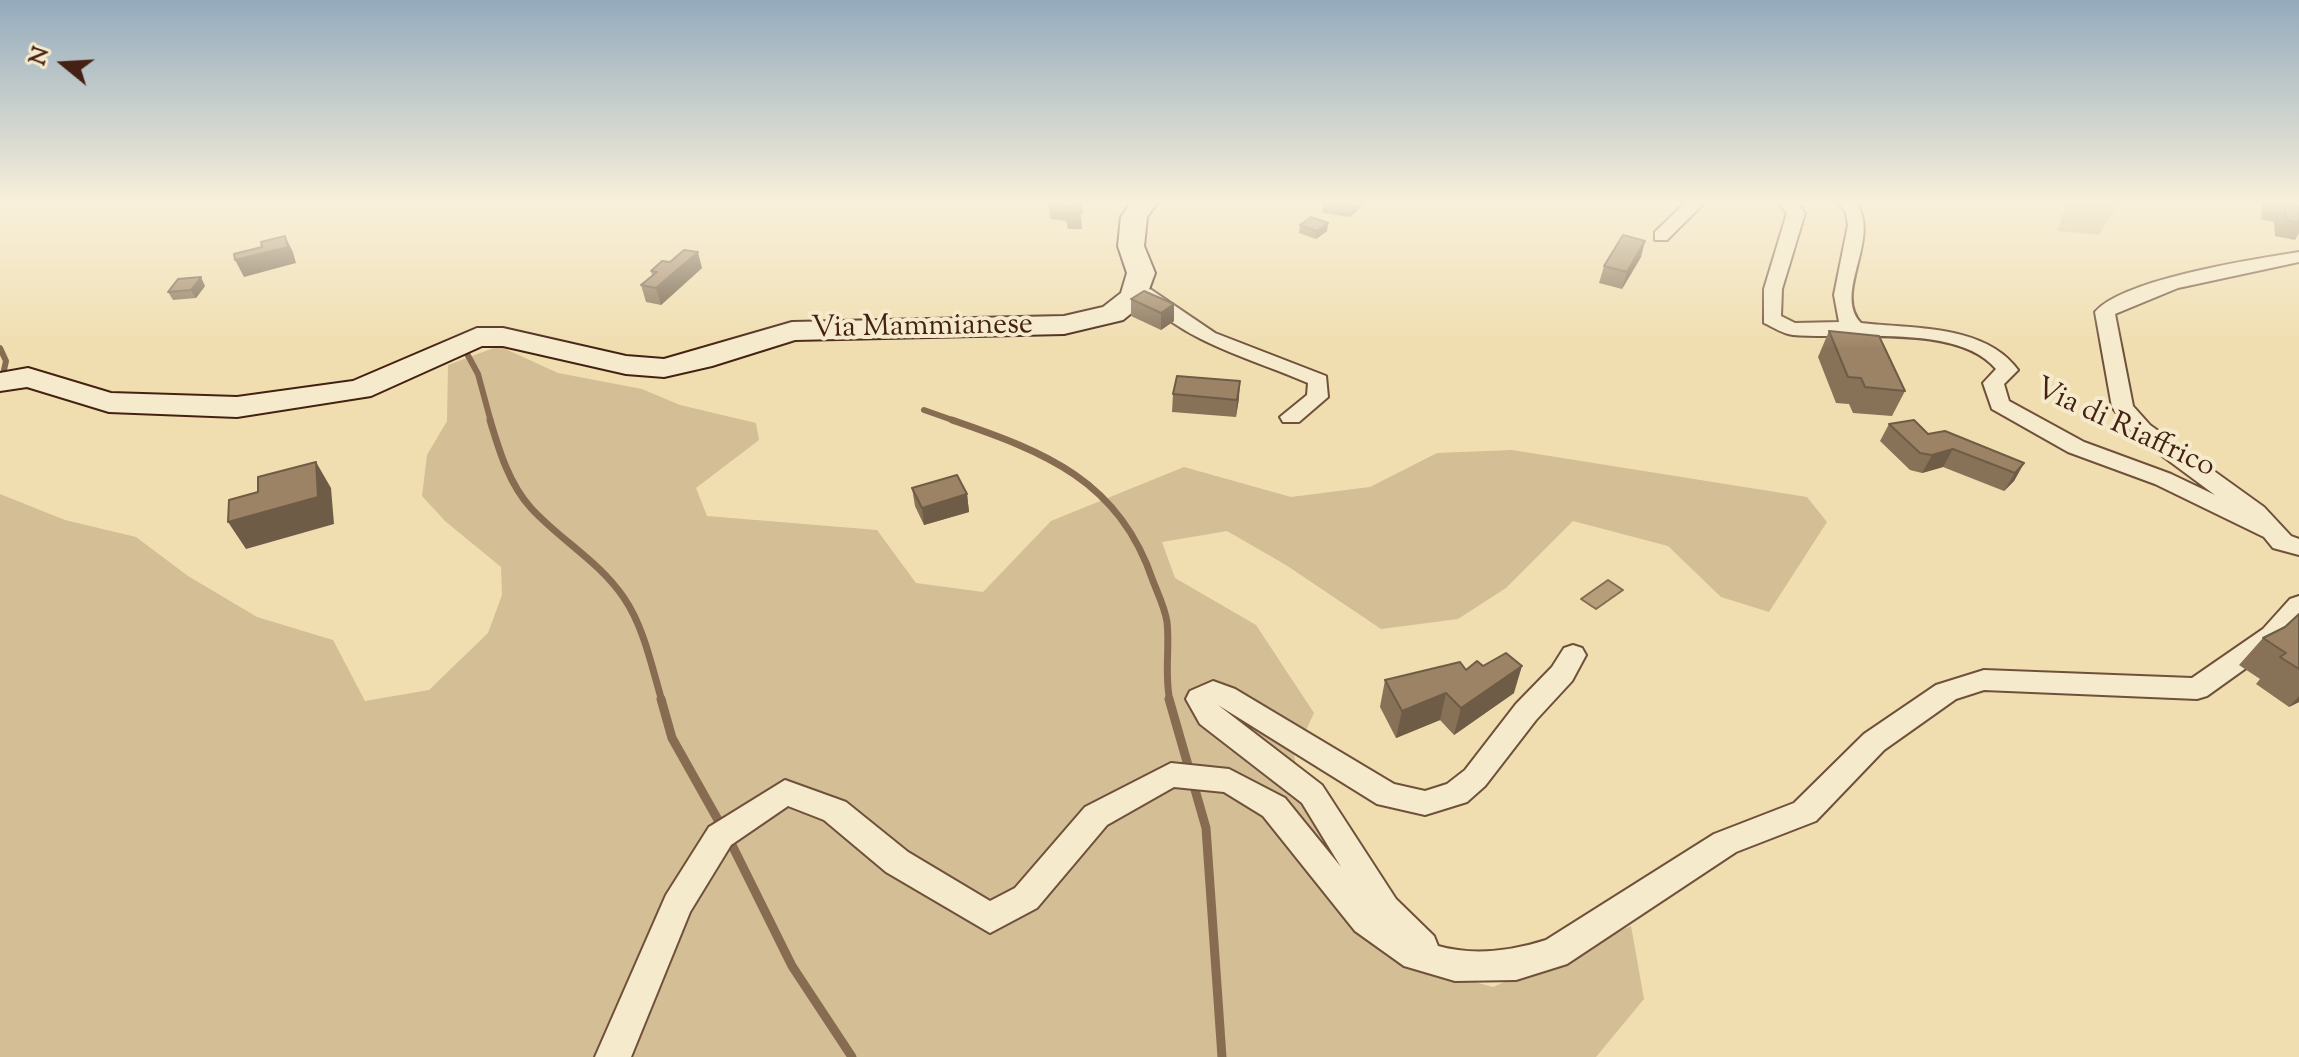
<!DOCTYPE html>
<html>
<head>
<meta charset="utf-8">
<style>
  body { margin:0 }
  #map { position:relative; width:2299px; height:1057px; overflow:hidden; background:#f0deb0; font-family:"Sorts Mill Goudy",serif }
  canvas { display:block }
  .north { position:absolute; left:24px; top:24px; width:80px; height:80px; -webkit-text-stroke:6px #f5eacc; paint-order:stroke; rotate:288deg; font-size:22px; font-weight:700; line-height:32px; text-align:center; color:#442113 }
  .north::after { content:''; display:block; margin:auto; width:28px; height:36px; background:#442113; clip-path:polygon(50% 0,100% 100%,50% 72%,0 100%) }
</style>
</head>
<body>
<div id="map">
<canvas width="2299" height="1057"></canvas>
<div class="north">N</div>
</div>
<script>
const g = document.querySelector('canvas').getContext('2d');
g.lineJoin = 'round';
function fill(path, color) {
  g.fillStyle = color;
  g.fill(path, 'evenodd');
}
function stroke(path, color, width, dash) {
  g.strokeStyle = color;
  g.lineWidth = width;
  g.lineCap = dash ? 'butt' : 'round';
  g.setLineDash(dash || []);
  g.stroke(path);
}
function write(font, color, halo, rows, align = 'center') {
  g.font = font + ' "Sorts Mill Goudy",serif';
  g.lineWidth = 8;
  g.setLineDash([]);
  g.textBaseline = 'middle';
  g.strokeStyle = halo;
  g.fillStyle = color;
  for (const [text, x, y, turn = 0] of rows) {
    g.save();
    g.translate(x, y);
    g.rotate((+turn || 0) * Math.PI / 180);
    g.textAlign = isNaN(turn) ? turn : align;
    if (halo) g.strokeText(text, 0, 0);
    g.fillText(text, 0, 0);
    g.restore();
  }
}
const green = new Path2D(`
  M2067,201H2126L2119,203L2099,235L2057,231Z
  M499,346L558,373L642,389L680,405L756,423L759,440L696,488L707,516L877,530L916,583L983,592L1051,521L1184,467L1291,497L1370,487L1437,453L1512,450L1807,497L1827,522L1769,612L1721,597L1668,546L1573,521L1506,588L1458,619L1381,629L1286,565L1227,531L1162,542L1175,578L1256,625L1314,713L1294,756L1306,811L1391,959L1493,987L1631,926L1644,999L1596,1057H0V494L65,520L136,537L188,576L257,617L333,640L365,701L429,690L488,633L502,595L501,567L445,521L422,496L427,455L447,421L448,365Z`);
const water = new Path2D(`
  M1608,580L1623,590L1596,609L1581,599Z`);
const streamFar2 = new Path2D(`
  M0,348L6,361L0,388
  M465,350L478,374L491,422
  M924,410L958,422`);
const streamFar1 = new Path2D(`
  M490,420C499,450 509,484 531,508C560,540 599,561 624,598C644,627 652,668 662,701
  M952,420C1045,452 1119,480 1153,581C1158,594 1165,608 1167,622C1170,648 1164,675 1170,701`);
const stream = new Path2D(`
  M661,699L672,738L722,827
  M1169,699L1206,828L1222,1057
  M728,837L792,966L852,1057`);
const minor = new Path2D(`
  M1687,201H1706L1667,240H1655V232Z
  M1777,201H1795L1805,213L1782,289L1781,316L1795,323L1839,322L1834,295L1848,225L1846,213L1837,201H1855C1883,238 1832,292 1861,323C1912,329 1985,324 2018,370L2004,384L2009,401L2084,442L2171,474L2215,495L2134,435L2112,407L2095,312C2123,279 2255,259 2299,252V262L2178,288L2115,314L2133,406L2150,425L2264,507L2291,536L2299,539V555L2273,548L2264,537L2155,484L2068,452L1992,409L1983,383L1996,369C1958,323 1847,340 1793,335C1783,334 1773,327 1764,323V289L1787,213Z
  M1150,289L1215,333L1326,376L1328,397L1299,422H1283L1280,417L1307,395L1308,383C1250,358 1190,344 1143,299L1140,295Z
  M2299,596V622L2281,643L2207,696L2197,699L1984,690L1956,699L1884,750L1816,821L1736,852L1567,964L1516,980L1455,981L1404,966L1355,931L1263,816L1224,792L1174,787L1107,825L1037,908L990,933L886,872L824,820L788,806L731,845L690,912L631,1057H595L666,895L709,827L785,780L846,802L908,852L990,901L1015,888L1085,807L1171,763L1229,769L1285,798L1341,867L1302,803L1200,724L1186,699L1190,691L1213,681L1235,689L1394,784L1425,791L1447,784L1465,770L1516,704L1552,667L1564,648L1573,645L1582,648L1586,655L1572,681L1536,720L1485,786L1467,802L1425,815L1377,804L1218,705L1322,785L1396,899L1434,936L1438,946C1473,956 1512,951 1546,940L1714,834L1794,803L1864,734L1936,685L1984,670L2192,678L2263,629L2290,599Z`);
const secondary = new Path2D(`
  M1132,201H1158L1147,217L1144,246L1155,273L1144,303L1123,320L1064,334L795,340L712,366L664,377L626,374L503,346H482L371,396L237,417L109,412L27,387L0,391V373L28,368L111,393L237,397L353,381L477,328H503L626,356L664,359L792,322L1064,316L1103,307L1121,293L1127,273L1118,246L1121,217Z`);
const wall = new Path2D(`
  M1080,201L1082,229H1068L1066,221L1050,219L1049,203Z
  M1323,201H1367L1350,217L1322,213Z
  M2264,201H2299V233L2295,240L2275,236L2274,222L2261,219L2262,205Z
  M1328,223L1327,231L1316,239L1299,233L1300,225Z
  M1641,257L1622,289L1599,283L1604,266Z
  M702,268L661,305L646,302L641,285L652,275L651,271Z
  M205,286L196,298L173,300L168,292Z
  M1131,299L1174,304V321L1161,330L1131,316Z
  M1829,331L1905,391L1892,416L1853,413L1849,404L1836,403L1818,357Z
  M1173,394L1239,398L1236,417L1172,412Z
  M1889,424L1928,434L2024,463L2014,481L2004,491L1943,467L1922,473L1910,470L1880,441Z
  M912,488L967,494L969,512L924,525L915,506Z
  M2299,614V702L2289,707L2256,684L2260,679L2239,665L2263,638L2285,627Z
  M1466,670L1514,693L1454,735L1440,720L1396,738L1380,707L1385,680Z`);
const shadedWall = new Path2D(`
  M1352,201H1367L1350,217Z
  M1328,223L1327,231L1316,239L1317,231Z
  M285,236L293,252L296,263L244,277L235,260Z
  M1645,241L1641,257L1622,289L1627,272Z
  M698,252L702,268L661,305L656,288Z
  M201,277L205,286L196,298L191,290Z
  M1174,304V321L1161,330V313Z
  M1240,381L1239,398L1236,417L1237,400Z
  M1953,449L1943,467L1922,473L1932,455Z
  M316,462L331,488L334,524L246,549L228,522Z
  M2024,463L2014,481L2004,491L2015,473Z
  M967,494L969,512L924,525L922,508Z
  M1522,666L1514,693L1454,735L1461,708Z
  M1446,693L1440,720L1396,738L1402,711Z
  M2299,696V702L2289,707Z`);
const building = new Path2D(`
  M1050,201H1080L1082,213H1067L1065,205L1049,203Z
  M2271,201H2299V223L2286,220L2285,206L2271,203Z
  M1311,217L1328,223L1317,231L1300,225Z
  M1623,235L1645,241L1627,272L1604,266Z
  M285,236L288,247L235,260L234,254L262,247L261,242Z
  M684,250L698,252L656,288L641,285L657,272L651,271L662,261L670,262Z
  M201,277L191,290L168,292L178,279Z
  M1144,291L1174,304L1161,313L1131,299Z
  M1829,331L1879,336L1905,391L1865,387L1861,378L1848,377Z
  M1177,376L1240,381L1237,400L1173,394Z
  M1914,420L1928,434L1945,431L2024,463L2015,473L1953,449L1932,455L1920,453L1889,424Z
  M316,462L318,497L228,522L229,500L258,492V477Z
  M957,475L967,494L922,508L912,488Z
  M2299,614V669L2280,657L2286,653L2263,638L2285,627Z
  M1506,653L1522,666L1461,708L1446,693L1402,711L1385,680L1460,662L1466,670L1477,661L1483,666Z`);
const streetNames = [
  ["Via Mammianese",922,329,-1],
  ["Via di Riaffrico",2124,430,25]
];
fill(green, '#d3be95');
fill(water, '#b69e7b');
stroke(water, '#886c51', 2);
stroke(streamFar2, '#886c51', 6);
stroke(streamFar1, '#886c51', 7);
stroke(stream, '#886c51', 9);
stroke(minor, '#6f503a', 4);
stroke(secondary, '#442113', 4);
fill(minor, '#f5eacc');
fill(secondary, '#f5eacc');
fill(wall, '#877157');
fill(shadedWall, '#6e5c47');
fill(building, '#9d8365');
stroke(building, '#6e5c47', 2);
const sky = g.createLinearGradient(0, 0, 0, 349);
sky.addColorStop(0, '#94abbc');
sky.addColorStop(0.58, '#f8f0db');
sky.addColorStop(1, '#f8f0db00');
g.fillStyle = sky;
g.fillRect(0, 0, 2299, 349);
write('30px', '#442113', '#f5eacc', streetNames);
</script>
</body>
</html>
